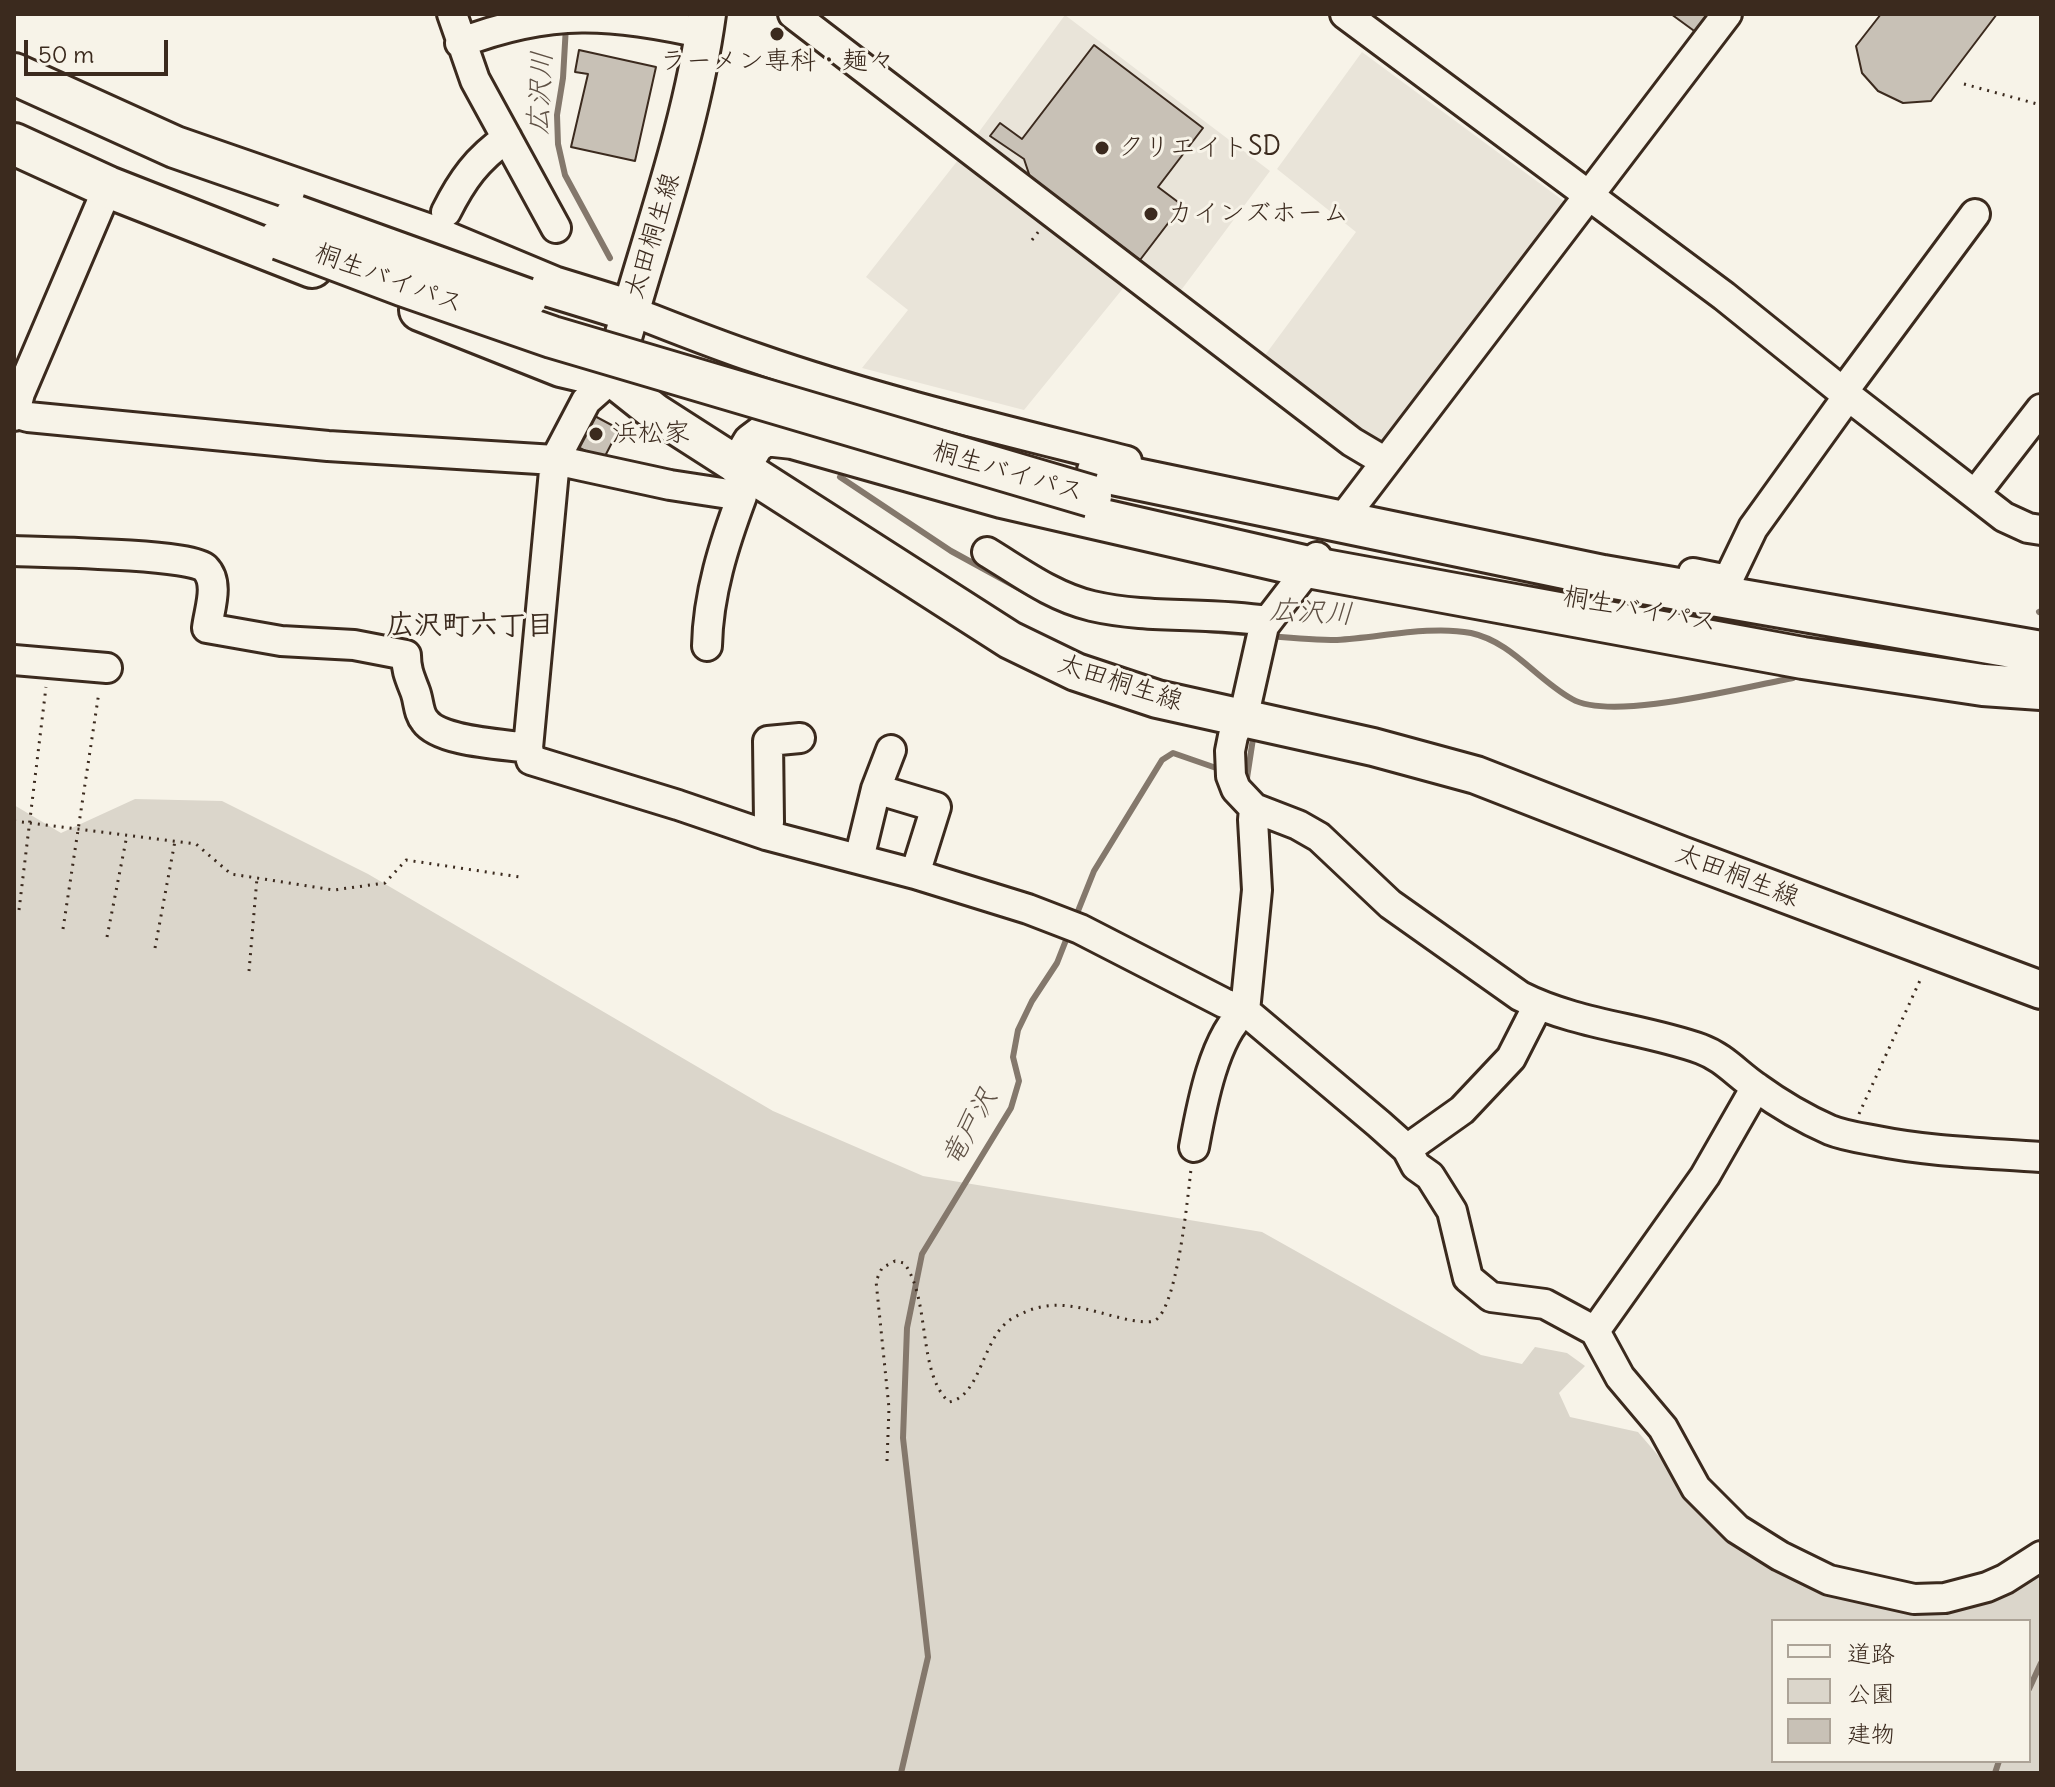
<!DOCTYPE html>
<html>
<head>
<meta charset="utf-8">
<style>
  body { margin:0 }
  #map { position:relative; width:2055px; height:1787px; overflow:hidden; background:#f7f3e8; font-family:Delius,"Klee One",sans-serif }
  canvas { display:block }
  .frame { position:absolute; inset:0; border:16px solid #3b2a1e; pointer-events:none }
  .legend { position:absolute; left:1771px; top:1619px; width:260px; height:144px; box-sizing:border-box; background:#f7f3e8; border:2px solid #aca397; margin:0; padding:10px 14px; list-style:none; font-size:24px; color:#3b2a1e }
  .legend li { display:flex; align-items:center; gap:16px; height:40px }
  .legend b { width:40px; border:2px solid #aca397 }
  .scale { position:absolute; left:24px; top:40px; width:144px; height:36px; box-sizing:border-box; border:4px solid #3b2a1e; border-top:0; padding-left:10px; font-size:24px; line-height:28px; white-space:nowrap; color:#3b2a1e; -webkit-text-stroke:6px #f7f3e8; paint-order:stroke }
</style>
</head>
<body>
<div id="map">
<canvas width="2055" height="1787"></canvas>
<div class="frame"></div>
<ul class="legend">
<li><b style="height:10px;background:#f7f3e8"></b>道路</li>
<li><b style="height:22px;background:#dbd6cb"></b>公園</li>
<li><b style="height:22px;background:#c8c1b6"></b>建物</li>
</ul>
<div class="scale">50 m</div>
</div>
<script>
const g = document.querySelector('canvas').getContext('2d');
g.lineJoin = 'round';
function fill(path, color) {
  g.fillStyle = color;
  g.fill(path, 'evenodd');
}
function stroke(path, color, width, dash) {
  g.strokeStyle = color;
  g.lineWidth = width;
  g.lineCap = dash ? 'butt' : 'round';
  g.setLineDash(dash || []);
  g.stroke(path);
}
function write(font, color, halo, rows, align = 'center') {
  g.font = font + ' Delius,"Klee One",sans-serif';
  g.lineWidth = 6;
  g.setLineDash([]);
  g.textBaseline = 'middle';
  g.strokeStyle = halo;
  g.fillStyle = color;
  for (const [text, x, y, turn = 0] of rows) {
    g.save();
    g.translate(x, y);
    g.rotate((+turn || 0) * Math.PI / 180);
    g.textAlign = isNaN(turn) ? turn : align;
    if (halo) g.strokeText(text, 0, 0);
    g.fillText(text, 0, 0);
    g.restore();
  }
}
const built = new Path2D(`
  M1065,15L1270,171L1176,297L1129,281L1024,410L862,368L908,310L866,277L962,155Z
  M1362,52L1565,202V216L1391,444L1377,449L1260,362L1356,232L1277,169Z`);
const green = new Path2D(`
  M135,799L222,801L368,874L773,1111L923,1176L1262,1232L1481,1355L1522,1364L1535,1347L1567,1353L1585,1366L1559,1393L1570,1417L1638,1432L1662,1460L1698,1511L1747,1552L1799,1580L1853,1602L1904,1611L1942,1609L2041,1567V1773H14V805L61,833ZM1773,1621H2029V1761H1773Z`);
const stream = new Path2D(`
  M566,26L563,78L557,115L558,144L565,175L610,258
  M840,477L951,551L1035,597
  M2039,612L2041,611
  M1206,630L1255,634
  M1270,636C1292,638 1315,640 1337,640C1378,638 1430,625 1471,633C1512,642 1536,679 1572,699C1612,722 1744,687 1793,678
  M1240,775L1247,778L1254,732
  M1074,921L1094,871L1162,760L1173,753L1222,770
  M2029,1689L2041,1663
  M901,1773L928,1657L903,1438L907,1328L922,1254L1011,1108L1019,1081L1013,1057L1018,1030L1032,1001L1057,963L1068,935
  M1995,1773L1999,1761`);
const building = new Path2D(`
  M1671,14H1711L1697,33Z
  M1881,14H1997L1931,101L1903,103L1878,91L1862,73L1856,46Z
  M1094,45L1203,128L1158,187L1182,205L1140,260L1030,177L1024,159L990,136L1000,123L1022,139Z
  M579,50L656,67L635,161L571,147L588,74L575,72Z
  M591,414L619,429L603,460L574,445Z`);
const path = new Path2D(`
  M1964,84L2041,105
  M1032,240L1039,231
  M14,821L196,844L231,874L334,890L385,883L406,860L520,877
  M19,910L46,687
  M63,929L99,692
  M107,937L127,835
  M155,948L175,841
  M249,971L257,878
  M1859,1114L1922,976
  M887,1461L889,1408L876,1281L882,1268L895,1261L904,1263C931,1299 917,1373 949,1402C982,1396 982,1335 1013,1318C1056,1293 1086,1311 1130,1320C1137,1321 1148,1323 1154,1321C1177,1311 1188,1195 1191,1169`);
const minor = new Path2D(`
  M452,14L475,80L556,228
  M793,14L1352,442L1384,461
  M1345,14L1724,296L1848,396L2004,517L2028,528L2041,530
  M460,43C550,8 613,13 705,34
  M446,212C462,180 477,159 507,138
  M631,311C672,327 714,344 756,358C876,400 1004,430 1127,461
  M612,378L586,401L555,460L528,748L531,760L678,805L766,835L915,874L1028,909L1080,929L1224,1003L1245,1011L1379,1124L1407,1149L1416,1166L1430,1176L1452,1211L1468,1278L1491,1297L1545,1304L1595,1331L1620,1377L1663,1428L1696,1488L1737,1529L1780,1556L1829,1580L1914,1599L1945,1598L1987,1587L2005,1579L2041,1556
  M1843,392L1975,214
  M14,413L28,417L328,446L555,460L670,485L742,496L744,475L740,466
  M14,416L20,393L108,187
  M1975,494L2041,409
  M1350,509L1727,14
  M14,551C43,552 191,554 205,568C220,583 209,610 207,628L281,641L354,645L406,655C406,670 410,678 415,691C419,701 418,713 425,721C440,742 503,744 528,748
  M987,552C1020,572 1053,597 1092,606C1148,619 1208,612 1266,621
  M1317,557L1264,626L1246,706L1233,736L1230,751L1231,776L1236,789L1254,808L1298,825L1319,837L1390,904L1520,996C1577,1025 1642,1028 1701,1049C1723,1057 1737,1074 1756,1087C1778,1103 1805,1119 1830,1130C1845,1136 1861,1138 1877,1141C1931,1152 1987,1153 2041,1157
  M1693,573L1728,580L1753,528L1848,396
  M707,646C708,594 724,544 742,496
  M14,660L107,668
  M876,789L936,807L915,874
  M766,835L769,822L768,741L800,738
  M859,859L876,789L891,750
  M1194,1147C1201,1109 1214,1035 1245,1011L1257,890L1253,820L1254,808
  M1407,1149L1462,1110L1511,1058L1538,1005
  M1595,1331L1705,1176L1756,1087`);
const major = new Path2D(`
  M707,14C690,139 643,256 612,378L656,413L1010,640L1076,672L1157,699L1373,747L1476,775L1681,855L2041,990`);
const highway = new Path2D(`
  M14,74L175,147L426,234L553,287L631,311
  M14,144L108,187L312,267
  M420,310L561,366L612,378
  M740,466L753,444L765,435L793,438L1002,497L1308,567L1803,658L1983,685L2041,689
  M1098,471L1603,576L2041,652`);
const highwayBridge = new Path2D(`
  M296,216L526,299
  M280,239L402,285L552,337L1091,496`);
const markers = [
  [777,34,8,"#3b2a1e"],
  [1102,148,8,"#3b2a1e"],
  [1151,214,8,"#3b2a1e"],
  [596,434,8,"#3b2a1e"]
];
const poiNames = [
  ["ラーメン専科・麺々",777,62,"center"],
  ["クリエイトSD",1118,148],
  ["カインズホーム",1167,214],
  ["浜松家",612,434]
];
const streetNames = [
  ["太田桐生線",653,236,-73],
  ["桐生バイパス",389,279,20],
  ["桐生バイパス",1008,472,16],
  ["桐生バイパス",1640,610,10],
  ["太田桐生線",1120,683,18],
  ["太田桐生線",1737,876,21]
];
const waterNames = [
  ["広沢川",541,93,-87],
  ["広沢川",1311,613,3],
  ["竜戸沢",970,1128,-61]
];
const neighbourhoodNames = [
  ["広沢町六丁目",470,626]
];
fill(built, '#e9e4d9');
fill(green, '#dbd6cb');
stroke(stream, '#84786c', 6);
fill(building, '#c8c1b6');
stroke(building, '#3b2a1e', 2);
stroke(minor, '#3b2a1e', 34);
stroke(major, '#3b2a1e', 42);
stroke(highway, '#3b2a1e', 46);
stroke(path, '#3b2a1e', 3, [2, 6]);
stroke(minor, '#f7f3e8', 28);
stroke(major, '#f7f3e8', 36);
stroke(highway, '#f7f3e8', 40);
stroke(highwayBridge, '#3b2a1e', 46, []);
stroke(highwayBridge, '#f7f3e8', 40);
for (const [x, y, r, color] of markers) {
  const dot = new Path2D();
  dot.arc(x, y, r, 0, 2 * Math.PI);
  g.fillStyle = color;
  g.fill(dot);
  stroke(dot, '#f7f3e8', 3);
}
write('26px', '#3b2a1e', '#f7f3e8', poiNames, 'left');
write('26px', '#3b2a1e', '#f7f3e8', streetNames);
write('italic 28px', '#5f5145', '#f7f3e8', waterNames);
write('bold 28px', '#3b2a1e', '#f7f3e8', neighbourhoodNames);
</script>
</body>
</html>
